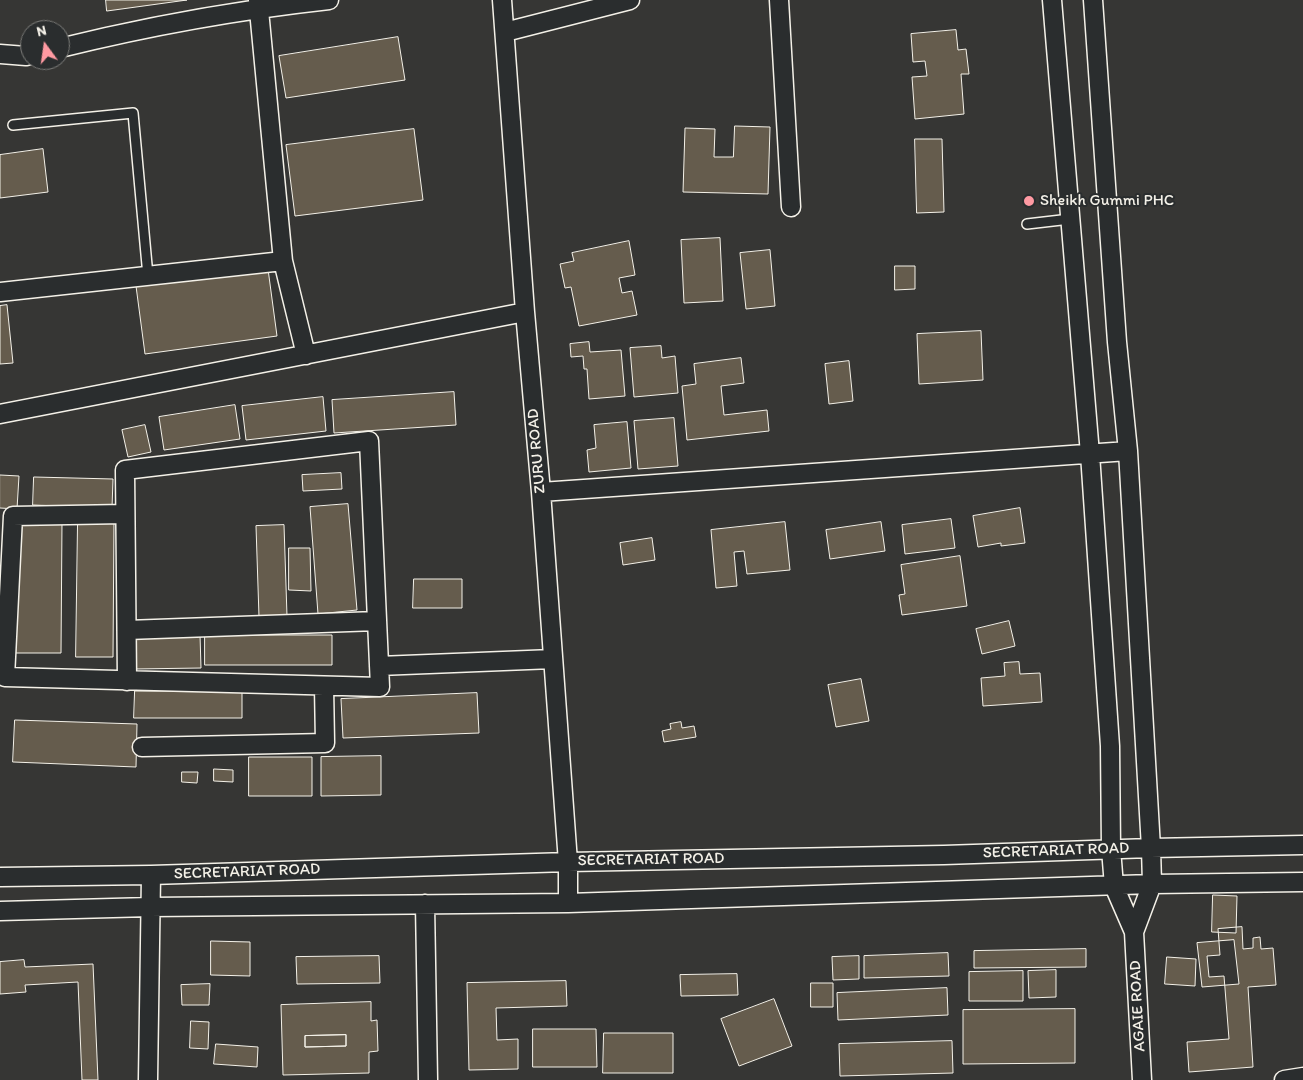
<!DOCTYPE html>
<html>
<head>
<meta charset="utf-8">
<style>
  body { margin:0 }
  #map { position:relative; width:1303px; height:1080px; overflow:hidden; background:#363634; font-family:Itim,sans-serif }
  canvas { display:block }
  .north { position:absolute; left:20px; top:20px; width:50px; height:50px; box-sizing:border-box; background:#2a2d2e; border:1px solid #7b7b78; border-radius:50%; rotate:346deg; font-size:14px; font-weight:700; line-height:20px; text-align:center; color:#f4f1e8 }
  .north::after { content:''; display:block; margin:auto; width:18px; height:22px; background:#ff9aa2; clip-path:polygon(50% 0,100% 100%,50% 72%,0 100%) }
</style>
</head>
<body>
<div id="map">
<canvas width="1303" height="1080"></canvas>
<div class="north">N</div>
</div>
<script>
const g = document.querySelector('canvas').getContext('2d');
g.lineJoin = 'round';
function fill(path, color) {
  g.fillStyle = color;
  g.fill(path, 'evenodd');
}
function stroke(path, color, width, dash) {
  g.strokeStyle = color;
  g.lineWidth = width;
  g.lineCap = dash ? 'butt' : 'round';
  g.setLineDash(dash || []);
  g.stroke(path);
}
function write(font, color, halo, rows, align = 'center') {
  g.font = font + ' Itim,sans-serif';
  g.lineWidth = 4;
  g.setLineDash([]);
  g.textBaseline = 'middle';
  g.strokeStyle = halo;
  g.fillStyle = color;
  for (const [text, x, y, turn = 0] of rows) {
    g.save();
    g.translate(x, y);
    g.rotate((+turn || 0) * Math.PI / 180);
    g.textAlign = isNaN(turn) ? turn : align;
    if (halo) g.strokeText(text, 0, 0);
    g.fillText(text, 0, 0);
    g.restore();
  }
}
const building = new Path2D(`
  M106,0H187L107,11Z
  M956,30L958,50L966,49L969,74H961L964,114L915,119L912,77L927,76L925,61L913,62L911,34Z
  M398,37L405,80L286,98L279,56Z
  M735,126L770,127L768,194L683,192L685,128L715,129L714,157H733Z
  M414,129L423,200L295,216L286,145Z
  M915,139H942L944,212L917,213Z
  M43,149L48,192L0,198V155Z
  M720,238L723,301L684,303L681,240Z
  M629,241L635,275L619,278L622,293L632,291L637,315L579,326L571,287L565,288L560,264L574,261L572,253Z
  M770,250L775,306L746,309L740,253Z
  M895,266H915V289L895,290Z
  M268,269L277,336L145,354L136,286Z
  M7,305L13,363L0,364V306Z
  M981,331L983,380L919,384L917,334Z
  M589,342L590,352L621,350L625,396L589,399L587,369H584L583,356L571,357L570,344Z
  M661,346L662,358L675,356L678,393L634,397L630,348Z
  M741,358L744,383L721,386L724,415L767,410L769,431L687,440L682,386L696,384L694,364Z
  M849,361L853,401L829,404L825,364Z
  M454,392L456,425L334,433L332,400Z
  M323,397L326,431L246,440L242,406Z
  M235,405L240,439L164,450L159,417Z
  M674,418L678,466L638,469L634,421Z
  M627,422L631,468L589,472L587,450L596,448L594,425Z
  M145,425L151,452L128,457L122,430Z
  M341,473L342,489L303,491L302,475Z
  M0,475L19,476L17,509L0,508Z
  M34,477L113,479L112,508L33,505Z
  M348,504L357,610L318,614L310,507Z
  M1020,508L1025,543L1001,546V543L978,547L973,516Z
  M78,519H114L113,657H76Z
  M951,519L955,548L905,554L902,525Z
  M17,522H62L61,653H16Z
  M785,522L790,570L747,574L744,551L734,552L737,586L716,588L711,530Z
  M881,522L885,551L830,559L826,530Z
  M284,525L287,616L259,617L256,526Z
  M652,538L655,560L623,565L620,543Z
  M289,548H310L311,591L289,590Z
  M960,556L967,606L902,615L899,595L905,594L901,565Z
  M414,579H462V608H413Z
  M1009,621L1015,646L982,654L976,629Z
  M200,635L201,668L134,669V636Z
  M205,635H332V665H205Z
  M1019,662L1020,674L1040,673L1042,702L983,706L981,678L1005,676L1004,663Z
  M861,679L869,721L836,727L828,685Z
  M135,691H242V718H134Z
  M477,693L479,733L343,738L341,699Z
  M15,720L137,724L136,767L13,762Z
  M681,722L682,728L694,726L696,737L664,742L662,731L671,729L670,724Z
  M381,756V795L321,796V757Z
  M249,757H312V796H249Z
  M214,769L233,770V782L214,781Z
  M182,772H198L197,783L182,782Z
  M1213,895L1237,896L1236,933L1212,932Z
  M1242,927L1243,949L1253,948V938L1260,937L1261,949L1273,948L1276,985L1248,987L1253,1067L1189,1072L1187,1042L1229,1039L1224,976L1209,977L1207,956L1220,955L1218,929Z
  M1234,940L1239,984L1202,987L1197,943Z
  M211,941L250,942V976L211,975Z
  M1086,949V967L974,968V951Z
  M948,953L949,976L864,978V956Z
  M379,956L380,983L297,984L296,957Z
  M859,956V979L833,980L832,957Z
  M1167,957L1196,959L1195,986L1165,984Z
  M24,960L25,967L93,964L98,1080H82L78,982L25,985L26,992L0,994V962Z
  M1056,970V997L1029,998L1028,971Z
  M1023,971V1001H969V972Z
  M737,974L738,995L681,996L680,975Z
  M566,981L567,1006L496,1008L497,1040L518,1039V1069L469,1070L467,983Z
  M811,983H833V1007H811Z
  M210,984L209,1005H182L181,985Z
  M947,988L948,1015L838,1020L837,993Z
  M774,999L792,1046L739,1066L721,1019Z
  M371,1002V1021L377,1020L378,1051L369,1052V1073L283,1075L281,1005ZM346,1035V1046L305,1047V1036Z
  M1075,1009V1063L963,1064V1010Z
  M191,1021L209,1022L208,1049L190,1048Z
  M533,1029H596L597,1067H533Z
  M604,1033H673V1073H603Z
  M346,1035V1046L305,1047V1036Z
  M952,1041L953,1073L840,1076L839,1044Z
  M216,1044L258,1047L257,1067L214,1064Z`);
const service = new Path2D(`
  M13,125L133,113L148,276
  M1027,224L1070,219`);
const minor = new Path2D(`
  M258,0L283,261L306,355
  M502,0L525,312L541,492L568,862V903
  M779,0L791,207
  M1052,0L1090,454L1110,746L1111,849L1114,886L1134,932L1142,1080
  M1093,0L1117,342L1128,451L1151,848L1152,884L1134,932
  M505,32L630,0
  M60,48C149,26 238,10 329,0
  M0,54L26,56L30,55
  M0,292L283,261
  M0,414L525,312
  M541,492L1128,451
  M124,514L13,516L5,677L380,687L369,441L125,470L127,681
  M127,630L377,621
  M379,666L553,659
  M142,747L325,743L324,686
  M0,877L151,875L568,862L944,855L1151,848L1303,845
  M425,904L428,1080
  M0,911L150,907L568,903L1152,884L1303,882
  M148,1080L151,875
  M1284,1080L1303,1077`);
const markers = [
  [1029,201,6,"#ff9aa2"]
];
const poiNames = [
  ["Sheikh Gummi PHC",1040,201]
];
const streetNames = [
  ["ZURU ROAD",537,451,-95],
  ["SECRETARIAT ROAD",1056,851,-2],
  ["SECRETARIAT ROAD",651,860,-1],
  ["SECRETARIAT ROAD",247,872,-2],
  ["AGAIE ROAD",1138,1006,-93]
];
fill(building, '#655c4d');
stroke(building, '#f4f1e8', 1);
stroke(service, '#f4f1e8', 12);
stroke(minor, '#f4f1e8', 21);
stroke(service, '#2a2d2e', 9);
stroke(minor, '#2a2d2e', 18);
for (const [x, y, r, color] of markers) {
  const dot = new Path2D();
  dot.arc(x, y, r, 0, 2 * Math.PI);
  g.fillStyle = color;
  g.fill(dot);
  stroke(dot, '#2a2d2e', 2);
}
write('16px', '#f4f1e8', '#2a2d2e', poiNames, 'left');
write('16px', '#f4f1e8', '#2a2d2e', streetNames);
</script>
</body>
</html>
